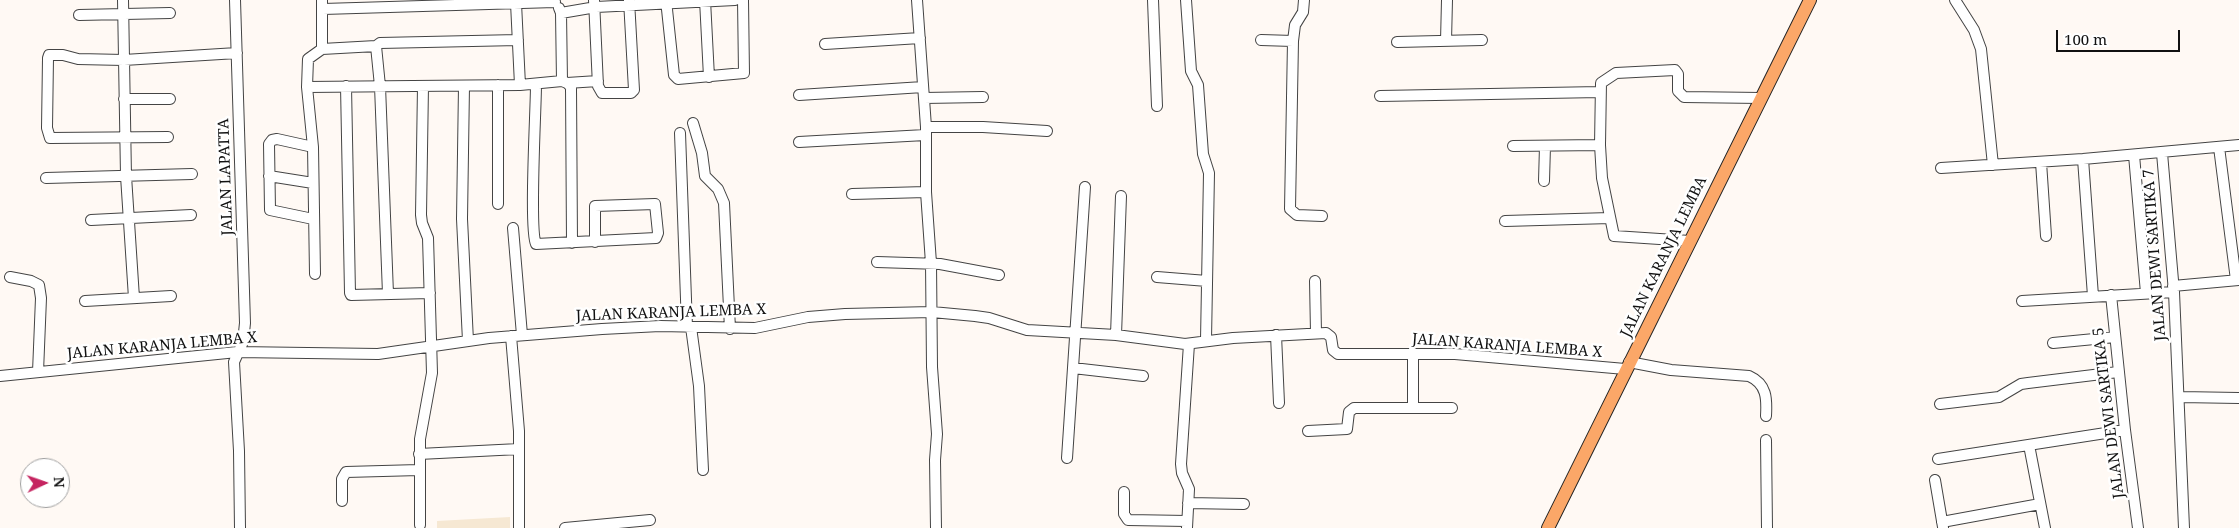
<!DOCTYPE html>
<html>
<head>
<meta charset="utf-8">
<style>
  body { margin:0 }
  #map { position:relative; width:2239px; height:528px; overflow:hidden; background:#fff9f4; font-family:"Noto Serif",serif }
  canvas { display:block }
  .north { position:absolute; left:20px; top:458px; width:50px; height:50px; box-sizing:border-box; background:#fff; border:1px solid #a0a0a0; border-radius:50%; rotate:87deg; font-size:14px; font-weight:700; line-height:20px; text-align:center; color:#111 }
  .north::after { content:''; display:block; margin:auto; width:18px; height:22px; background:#c52460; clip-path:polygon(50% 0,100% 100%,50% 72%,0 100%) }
  .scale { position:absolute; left:2056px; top:30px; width:124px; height:22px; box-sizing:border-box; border:2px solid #111; border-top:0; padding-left:6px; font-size:15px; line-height:18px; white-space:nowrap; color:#111; -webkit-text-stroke:4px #fff; paint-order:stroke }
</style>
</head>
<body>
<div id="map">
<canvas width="2239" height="528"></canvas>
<div class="north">N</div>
<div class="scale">100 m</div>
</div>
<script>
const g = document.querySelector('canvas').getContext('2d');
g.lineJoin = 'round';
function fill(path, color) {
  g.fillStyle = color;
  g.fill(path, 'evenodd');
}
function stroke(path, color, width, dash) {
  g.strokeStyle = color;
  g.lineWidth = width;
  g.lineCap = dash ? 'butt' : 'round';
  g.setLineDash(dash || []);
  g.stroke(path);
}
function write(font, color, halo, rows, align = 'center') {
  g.font = font + ' "Noto Serif",serif';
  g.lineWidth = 5;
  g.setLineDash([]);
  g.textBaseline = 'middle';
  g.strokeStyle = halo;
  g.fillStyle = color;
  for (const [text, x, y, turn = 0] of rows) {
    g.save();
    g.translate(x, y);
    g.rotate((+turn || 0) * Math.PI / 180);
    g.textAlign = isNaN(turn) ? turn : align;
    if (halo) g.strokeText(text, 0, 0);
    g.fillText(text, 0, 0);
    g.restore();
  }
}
const farmland = new Path2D(`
  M510,517V528H437V521Z`);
const minor = new Path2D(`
  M123,0L126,176L134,298
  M235,0L245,323L243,342L234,362L239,451L240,528
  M594,0L598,86L602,93H631L634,90L629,0
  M666,0L674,75L678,79L744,73L743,0
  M705,0L709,77
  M917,0L926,127V192L931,263L932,367L937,434L935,460L936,528
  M1153,0L1157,106
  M1186,0L1191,71L1198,85L1203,154L1209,173L1206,340
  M1304,0L1303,12L1295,25L1293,41L1290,209L1297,215L1322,216
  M1955,0L1974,30L1981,49L1993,165
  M516,3L520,85
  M559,8L561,13L562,81
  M323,9L555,2
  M561,13L596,7L735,0
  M79,15L170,13
  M1261,40L1293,41
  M1446,41L1447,0
  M1397,42L1482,40
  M825,44L920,38
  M322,49V0
  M567,83L598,81
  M536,85C536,109 529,230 536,244L656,238L658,233L655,204L595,206V242
  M346,86L350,293L351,295L430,293
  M464,86L462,219L468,341
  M307,87L308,59L322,49L376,46
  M799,95L923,87
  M1380,96L1600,92
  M924,98L983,97
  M124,99H170
  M693,123L702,153L705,176L718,189L724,203L730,329
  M926,127H983L1047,131
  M680,133L687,327
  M168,137L50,138L47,128L48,58L49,55H63L78,59L124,60L237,53
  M799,142L925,135
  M1513,146L1600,145
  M313,147L277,139L272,140L269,144L270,210L313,219
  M2219,147L2236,280
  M2162,153L2174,292L2184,528
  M2134,155L2146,293
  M2083,159L2093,296
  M2041,162L2046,236
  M1941,168L2083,159L2239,145
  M269,176L313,183
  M46,178L192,174
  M1544,181L1545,146
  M852,194L926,192
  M498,204V85
  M91,220L191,215
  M1505,221L1610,218
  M513,228L522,335
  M1690,241L1614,236L1602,178L1600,145L1601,83L1616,73L1675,70L1678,74V91L1684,97L1761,98
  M877,262L940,264L999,275
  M315,274L313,147L307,87L520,85L562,81L567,83L571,87L572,243
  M10,277L31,281L39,285L41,298L38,372
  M1157,277L1207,281
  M1315,281L1316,333
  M2173,286L2239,280
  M388,294L380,86L376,46L380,43L518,40
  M2111,295L2125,430L2138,528
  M85,301L171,296
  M2022,301L2174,292
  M691,327L699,386L703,470
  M1116,335L1121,196
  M1276,335L1279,403
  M511,336L519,431V528
  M2053,343L2115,337
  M1629,362L1671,370L1749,376C1767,384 1767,399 1766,416
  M1073,368L1143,376
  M0,376L237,352L378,354L489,338L602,329L660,326L755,328L808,317L845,314L932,312L975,316L989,318L1027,330L1116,335L1185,344L1233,338L1326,333L1331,337L1333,350L1338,354H1455L1625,369
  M2180,397L2239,398
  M1940,404L1999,397L2021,384L2028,383L2118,372
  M1413,407V354
  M1308,431L1347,429L1349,412L1354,408H1452
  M1766,440L1767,528
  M2029,445L2045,528
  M419,454L519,449
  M1067,458L1085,187
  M1938,459L2125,430
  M1935,480L1943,527
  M1124,492V514L1128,520L1187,521
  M342,501V479L346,472L419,470
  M1188,503L1244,504
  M1942,522L2040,504
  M420,525V439L432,373L428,238L422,223L421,215L423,86
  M565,528L650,520
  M1187,528L1189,489L1182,473L1181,464L1189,344`);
const major = new Path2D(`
  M1548,528L1810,0`);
const streetNames = [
  ["JALAN LAPATTA",226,177,-92],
  ["JALAN DEWI SARTIKA 7",2155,255,-94],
  ["JALAN KARANJA LEMBA",1664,257,-64],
  ["JALAN KARANJA LEMBA X",671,313,-2],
  ["JALAN KARANJA LEMBA X",162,346,-5],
  ["JALAN KARANJA LEMBA X",1507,346,4],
  ["JALAN DEWI SARTIKA 5",2109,413,-97]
];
fill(farmland, '#f6e8d3');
stroke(minor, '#444', 12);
stroke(major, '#222', 14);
stroke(minor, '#fff', 10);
stroke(major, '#fba768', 12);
write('15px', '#111', '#fff', streetNames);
</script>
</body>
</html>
